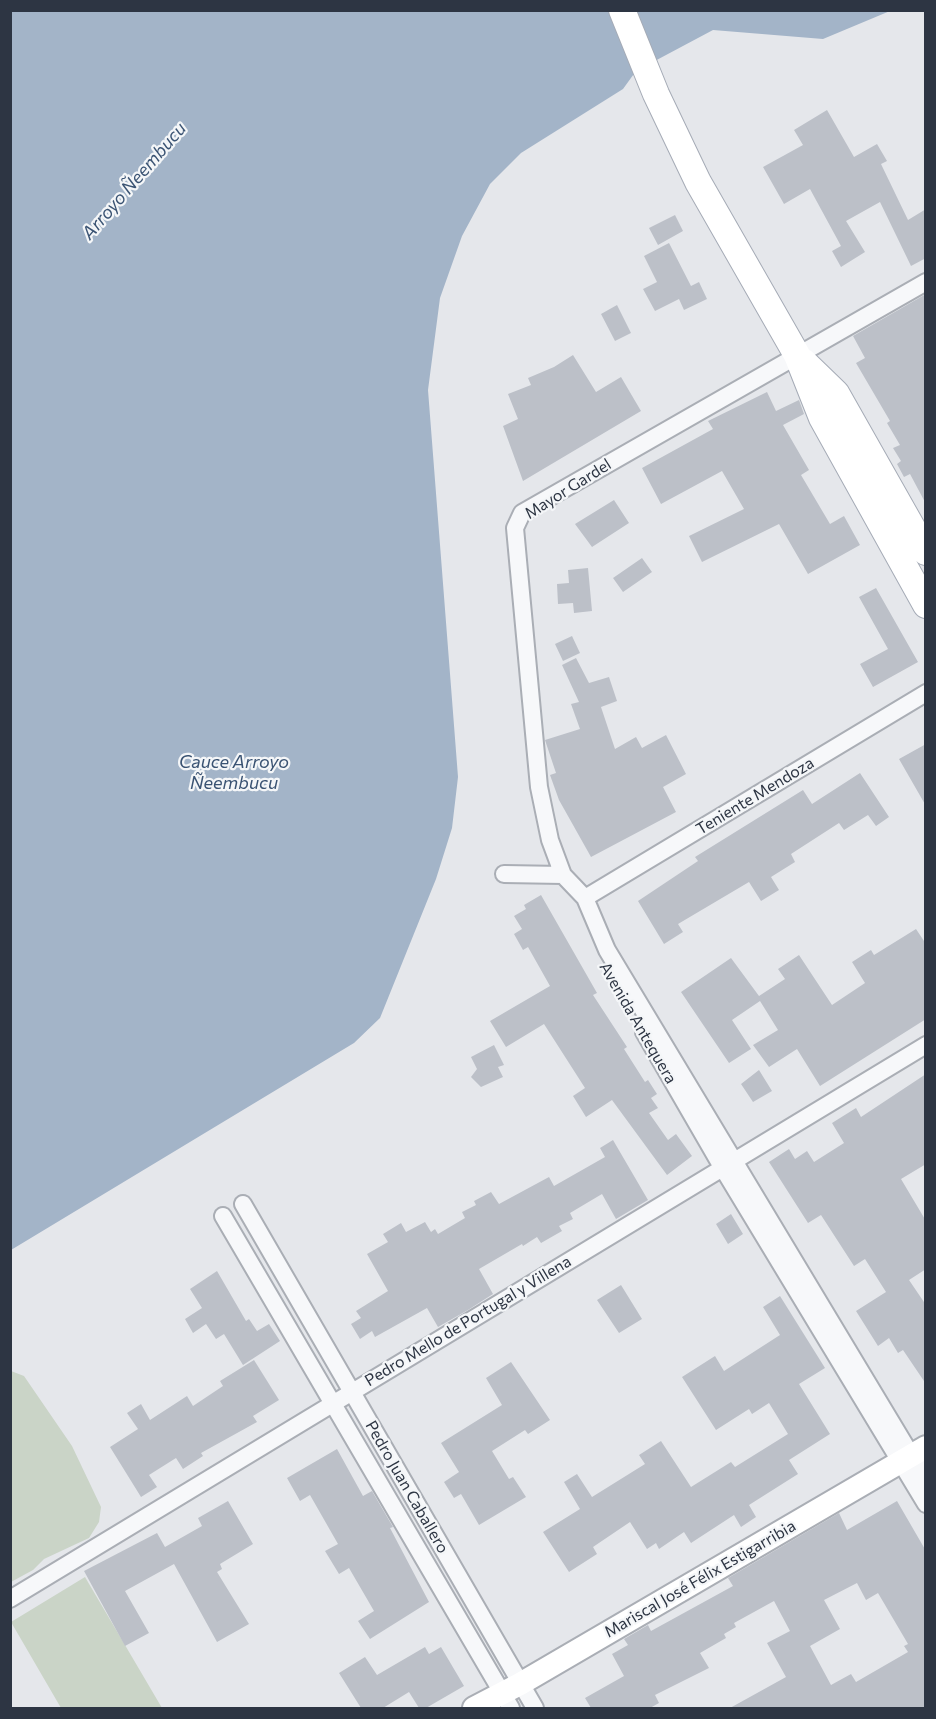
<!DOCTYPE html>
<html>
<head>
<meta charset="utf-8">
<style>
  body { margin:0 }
  #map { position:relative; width:936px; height:1719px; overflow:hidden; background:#e5e7eb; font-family:Commissioner,sans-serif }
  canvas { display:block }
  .frame { position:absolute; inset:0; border:12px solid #2d3543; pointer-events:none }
</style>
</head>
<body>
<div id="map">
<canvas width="936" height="1719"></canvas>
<div class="frame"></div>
</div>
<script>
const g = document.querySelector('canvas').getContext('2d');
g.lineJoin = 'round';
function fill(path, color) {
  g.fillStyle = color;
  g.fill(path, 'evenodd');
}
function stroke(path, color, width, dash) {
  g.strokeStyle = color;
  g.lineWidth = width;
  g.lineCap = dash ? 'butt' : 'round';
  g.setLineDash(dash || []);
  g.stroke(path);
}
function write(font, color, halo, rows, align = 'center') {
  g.font = font + ' Commissioner,sans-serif';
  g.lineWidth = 4.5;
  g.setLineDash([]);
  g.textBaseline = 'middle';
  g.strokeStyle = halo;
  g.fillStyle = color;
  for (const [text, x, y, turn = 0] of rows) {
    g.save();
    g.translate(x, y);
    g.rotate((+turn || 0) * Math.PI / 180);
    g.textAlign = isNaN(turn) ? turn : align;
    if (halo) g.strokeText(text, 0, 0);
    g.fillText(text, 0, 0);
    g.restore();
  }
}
const green = new Path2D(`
  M11,1371L24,1376L72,1446L101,1507L99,1522L89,1538L44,1559L33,1570L11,1582Z
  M85,1577L162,1708H61L11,1622Z`);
const water = new Path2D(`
  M11,11H890L823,39L713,30L636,71L623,89L521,153L490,184L462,236L440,298L428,390L458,777L452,828L436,879L380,1018L354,1043L11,1250Z`);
const building = new Path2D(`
  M827,110L854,157L877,144L887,161L881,164L908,220L926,209V258L911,266L880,202L846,221L865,252L841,267L832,251L841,246L810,189L784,204L763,167L803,145L794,130Z
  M675,215L683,231L658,245L649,228Z
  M669,243L691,286L699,282L707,299L684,310L679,299L655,311L643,289L657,282L644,256Z
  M926,294V504L910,474L904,477L897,464L901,461L893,448L900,445L887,423L890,421L856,363L865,358L853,336Z
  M617,305L631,333L615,341L601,314Z
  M573,355L596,392L621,377L641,411L523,481L503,426L518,419L508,394L531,385L528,378L554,367Z
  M767,392L776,411L799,400L804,414L783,425L809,470L801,475L830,524L844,516L860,545L808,574L779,524L702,562L689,536L744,509L722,471L661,504L642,468L713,429L708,421Z
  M614,500L629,523L592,547L575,524Z
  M642,558L652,572L623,592L613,578Z
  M588,568L592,611L574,613L573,603L558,604L557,584L569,583L568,570Z
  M876,588L918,662L873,687L860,664L888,649L859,597Z
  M572,636L580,653L563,661L555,644Z
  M576,658L589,683L609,677L617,701L601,707L615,749L636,737L642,748L666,735L686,774L663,787L676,812L591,857L559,800L550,775L556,773L545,740L580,729L571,704L579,702L562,665Z
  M926,744V806L899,759Z
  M860,773L889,817L876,826L868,815L844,830L839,823L791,854L795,862L771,877L779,890L761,901L749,882L678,924L683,932L664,944L638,901L698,861L695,857L803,790L812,804Z
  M541,895L597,993L593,995L627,1047L624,1049L645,1082L648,1080L657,1094L651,1098L658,1108L649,1113L668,1140L676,1134L692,1156L667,1175L612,1100L586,1117L573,1096L585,1088L544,1024L506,1047L490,1021L550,986L528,947L523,950L514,934L522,929L514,916L526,909L524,905Z
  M916,929L926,944V1019L820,1086L797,1049L769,1067L753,1045L778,1030L760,1001L732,1020L751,1049L729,1063L681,992L731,958L759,996L785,979L778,969L799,955L832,1005L865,983L852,962L871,950L874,955Z
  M494,1045L504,1065L498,1067L503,1077L481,1087L471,1077L477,1069L471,1057Z
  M759,1070L772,1091L753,1102L741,1084Z
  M926,1074V1164L901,1179L926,1221V1269L909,1280L926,1305V1384L903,1350L898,1353L889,1338L878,1346L856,1311L886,1292L865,1259L854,1266L821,1215L808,1223L769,1162L789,1149L795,1159L807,1151L814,1162L844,1143L832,1123L856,1108L861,1117Z
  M613,1140L648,1200L616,1219L602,1194L570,1213L573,1219L559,1226L562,1231L541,1243L537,1237L523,1246L522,1244L479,1269L493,1294L468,1310L438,1327L427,1308L375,1337L372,1331L360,1339L351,1324L361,1318L356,1311L388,1291L367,1254L388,1242L383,1234L401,1223L406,1232L425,1222L431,1232L435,1229L438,1234L465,1218L462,1212L476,1205L474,1201L491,1192L499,1204L549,1177L554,1186L605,1157L600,1148Z
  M731,1214L743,1234L728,1244L716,1224Z
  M217,1271L246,1321L249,1319L257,1331L269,1324L280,1341L243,1365L224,1334L216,1339L206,1324L193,1333L185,1319L202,1308L190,1289Z
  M621,1285L642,1319L619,1333L597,1300Z
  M780,1296L825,1368L799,1384L830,1434L789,1460L798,1474L749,1505L756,1517L741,1527L734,1515L691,1543L684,1532L659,1549L656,1543L647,1549L630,1522L593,1547L597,1554L569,1572L543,1532L580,1509L564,1482L577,1474L592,1497L645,1464L639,1455L661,1441L691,1487L731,1462L735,1467L788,1434L769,1403L752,1414L749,1409L716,1430L682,1377L715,1356L724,1371L780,1335L763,1307Z
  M254,1360L279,1400L253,1416L257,1422L201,1453L203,1456L183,1469L176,1458L149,1475L157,1487L141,1497L110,1447L138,1429L127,1413L141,1404L150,1420L187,1396L193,1406L223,1386L220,1381Z
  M511,1362L550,1420L528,1434L525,1430L492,1451L509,1479L513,1477L526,1497L479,1525L461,1494L454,1498L444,1482L459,1472L441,1443L502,1405L486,1378Z
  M337,1449L363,1496L372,1491L393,1527L390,1528L429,1602L370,1639L358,1621L374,1611L349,1568L339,1574L325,1551L338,1544L310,1495L300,1501L287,1478Z
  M228,1501L253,1544L220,1564L222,1569L217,1572L249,1624L217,1642L174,1564L125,1591L149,1633L125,1646L84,1571L157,1533L165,1547L202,1526L198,1518Z
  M897,1501L926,1551V1708H730L786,1677L767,1643L790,1631L774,1601L734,1623L736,1627L724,1634L726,1638L700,1653L709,1668L655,1695L659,1703L650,1708H591L585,1698L624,1676L612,1654L628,1645L624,1639L648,1625L651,1631L733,1586L728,1578L839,1513L847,1530ZM857,1583L866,1600L878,1593L908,1644L904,1646L908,1652L856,1682L851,1674L831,1685L810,1646L840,1629L824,1600Z
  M425,1647L429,1654L441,1647L464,1686L426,1708H419L409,1692L383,1708H361L339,1673L365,1657L377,1675Z`);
const minor = new Path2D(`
  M926,282L522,513L515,528L539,787L550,840L563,875L585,898L607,950L926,1480
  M504,874L563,875
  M585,898L926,693
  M644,1032L722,1167L926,1504
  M243,1204L535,1708
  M223,1216L511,1708
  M10,1599L926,1045`);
const secondary = new Path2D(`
  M474,1708L520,1684L926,1447`);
const primary = new Path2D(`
  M622,10L656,94L698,182L797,355L822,418L926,605
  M804,362L836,393L926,552`);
const streetNames = [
  ["Mayor Gardel",568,489,-32],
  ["Teniente Mendoza",755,796,-31],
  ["Avenida Antequera",638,1023,60],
  ["Pedro Mello de Portugal y Villena",468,1321,-31],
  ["Pedro Juan Caballero",407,1487,60],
  ["Mariscal José Félix Estigarribia",700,1579,-30]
];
const waterNames = [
  ["Arroyo Ñeembucu",134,181,-49],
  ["Cauce Arroyo",234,762],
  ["Ñeembucu",234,783]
];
fill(green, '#cad4c7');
fill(water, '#a3b4c8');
fill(building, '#bcc0c8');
stroke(minor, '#aaaeb5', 20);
stroke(secondary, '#aaaeb5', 26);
stroke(primary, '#a5abb6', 28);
stroke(minor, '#f7f8fa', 16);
stroke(secondary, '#fff', 22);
stroke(primary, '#fff', 26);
write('16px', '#2d3543', '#f4f6f8', streetNames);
write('italic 18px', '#3a5373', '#f4f6f8', waterNames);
</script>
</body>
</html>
